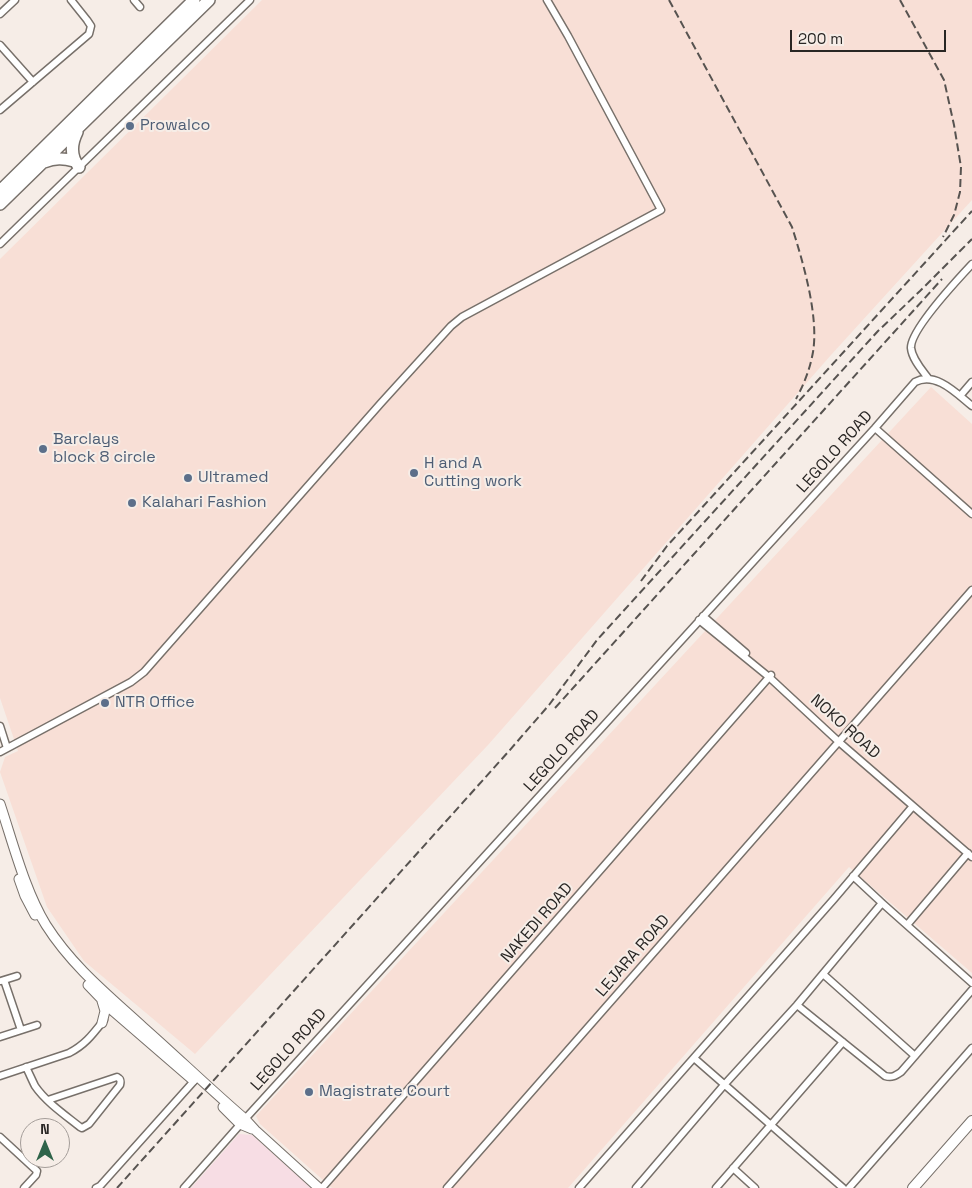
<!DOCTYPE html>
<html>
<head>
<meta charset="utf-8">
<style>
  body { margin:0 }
  #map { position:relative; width:972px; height:1188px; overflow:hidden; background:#f6ede7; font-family:"Space Grotesk",sans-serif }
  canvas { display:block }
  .north { position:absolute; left:20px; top:1118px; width:50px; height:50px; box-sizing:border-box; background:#f6ede7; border:1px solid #a49d99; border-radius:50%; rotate:0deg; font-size:14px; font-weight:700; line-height:20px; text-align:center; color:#292624 }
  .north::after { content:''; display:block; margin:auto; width:18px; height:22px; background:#2f644a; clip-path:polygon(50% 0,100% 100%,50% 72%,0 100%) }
  .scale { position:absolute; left:790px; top:30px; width:156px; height:22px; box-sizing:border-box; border:2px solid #292624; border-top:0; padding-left:6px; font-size:15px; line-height:18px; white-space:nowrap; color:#292624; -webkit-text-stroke:4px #f6ede7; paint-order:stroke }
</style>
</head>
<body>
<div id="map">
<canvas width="972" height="1188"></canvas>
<div class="north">N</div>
<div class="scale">200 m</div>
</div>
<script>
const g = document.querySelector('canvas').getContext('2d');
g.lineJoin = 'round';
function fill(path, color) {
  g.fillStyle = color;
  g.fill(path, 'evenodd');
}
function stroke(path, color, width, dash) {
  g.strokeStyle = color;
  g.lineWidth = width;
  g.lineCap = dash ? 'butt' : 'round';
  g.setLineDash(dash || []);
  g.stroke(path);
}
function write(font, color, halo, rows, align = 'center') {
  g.font = font + ' "Space Grotesk",sans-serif';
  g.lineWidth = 4;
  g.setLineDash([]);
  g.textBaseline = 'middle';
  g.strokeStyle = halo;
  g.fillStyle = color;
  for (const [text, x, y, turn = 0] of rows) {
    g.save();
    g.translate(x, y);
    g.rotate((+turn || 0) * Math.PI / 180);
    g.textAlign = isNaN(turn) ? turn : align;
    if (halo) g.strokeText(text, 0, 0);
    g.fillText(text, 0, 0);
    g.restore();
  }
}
const commercial = new Path2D(`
  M239,1134L252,1135L311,1188H191Z`);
const industrial = new Path2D(`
  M262,0H972V200L831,355L488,745L195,1054L84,961L47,907L0,772L5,757L18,751L0,698V259Z
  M931,387L972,424V973L849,867L568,1188H332L260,1124L256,1116Z`);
const street = new Path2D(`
  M134,0L140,7
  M0,14L15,0
  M0,45L33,82
  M0,110L89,34L91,26L87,20L71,0
  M0,244L250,0
  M928,378C922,370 912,359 911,348C910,330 958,279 972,264
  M960,396L972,382
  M875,428L972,514
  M703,616L746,653
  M699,620L769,677L839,742L972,857
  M0,726L7,748
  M0,752L131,682L144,672L381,403L451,326L462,317L661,210L568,36L547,0
  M853,876L882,903L972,983
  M907,925L968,853
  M823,974L915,1056
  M4,980L21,1030
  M1,981L17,976
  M797,1005L885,1076C892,1078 895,1076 901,1072L972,990
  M0,1037L37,1025
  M694,1058L843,1188
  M26,1067C29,1073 32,1080 35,1086C46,1102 65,1115 80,1127L82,1128L89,1124L120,1085C121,1081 121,1079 117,1077L48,1100
  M0,1076L69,1053C85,1045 93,1034 104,1020
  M0,1137L37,1171L36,1175L24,1188
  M733,1168L755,1188
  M96,1188L100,1186L194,1081
  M184,1188L245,1119L875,428L915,382C936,371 957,394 972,406
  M322,1188L771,675
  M447,1188L972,590
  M579,1188L834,899L913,806
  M636,1188L724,1085L797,1005L882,903
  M716,1188L843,1042
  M849,1188L972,1048`);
const secondary = new Path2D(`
  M0,804C13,843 25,891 46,925C72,966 108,995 143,1027C177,1057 210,1089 245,1119L255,1130L319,1188
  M19,879L25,896L35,915
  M88,985L112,1010L193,1080
  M102,1001L105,1011L102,1023
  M223,1107L240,1124L252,1129`);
const primary = new Path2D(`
  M913,1188L972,1121`);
const highway = new Path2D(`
  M77,132C71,144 70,156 79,167
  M44,162C55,158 63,158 74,161
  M0,191L194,0
  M0,204L209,0`);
const rail = new Path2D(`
  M669,0L792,227C803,262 819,316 813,352C810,369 804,384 796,399
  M900,0L944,80L954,125L961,167L960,192L954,215L943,237
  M641,581L667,546L972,211
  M555,708L942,279
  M117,1188L509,751L549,705L597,640L878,331L920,291L972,239`);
const markers = [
  [130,126,5,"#5c6f8a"],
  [43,449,5,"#5c6f8a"],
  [414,473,5,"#5c6f8a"],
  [188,478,5,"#5c6f8a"],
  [132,503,5,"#5c6f8a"],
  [105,703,5,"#5c6f8a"],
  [309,1092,5,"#5c6f8a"]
];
const serviceNames = [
  ["Prowalco",140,126],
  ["Barclays",53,440],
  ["block 8 circle",53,458],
  ["H and A",424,464],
  ["Cutting work",424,482],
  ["Ultramed",198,478],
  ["Kalahari Fashion",142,503],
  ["NTR Office",115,703],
  ["Magistrate Court",319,1092]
];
const streetNames = [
  ["LEGOLO ROAD",835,452,-48],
  ["NOKO ROAD",845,727,42],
  ["LEGOLO ROAD",562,751,-48],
  ["NAKEDI ROAD",537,923,-49],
  ["LEJARA ROAD",633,956,-49],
  ["LEGOLO ROAD",289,1050,-48]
];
fill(commercial, '#f7dde4');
fill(industrial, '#f8dfd6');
stroke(street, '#77706a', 9);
stroke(secondary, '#77706a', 11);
stroke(primary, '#77706a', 12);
stroke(highway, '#77706a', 14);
stroke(street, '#fff', 6);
stroke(secondary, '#fff', 9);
stroke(primary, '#fff', 10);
stroke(highway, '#fff', 11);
stroke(rail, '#575350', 2, [8, 4]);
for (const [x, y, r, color] of markers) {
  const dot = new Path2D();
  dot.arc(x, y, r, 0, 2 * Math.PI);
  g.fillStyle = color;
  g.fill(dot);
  stroke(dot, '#f6ede7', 2);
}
write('16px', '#4e5e75', '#f6ede7', serviceNames, 'left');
write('16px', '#292624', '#f6ede7', streetNames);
</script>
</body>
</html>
